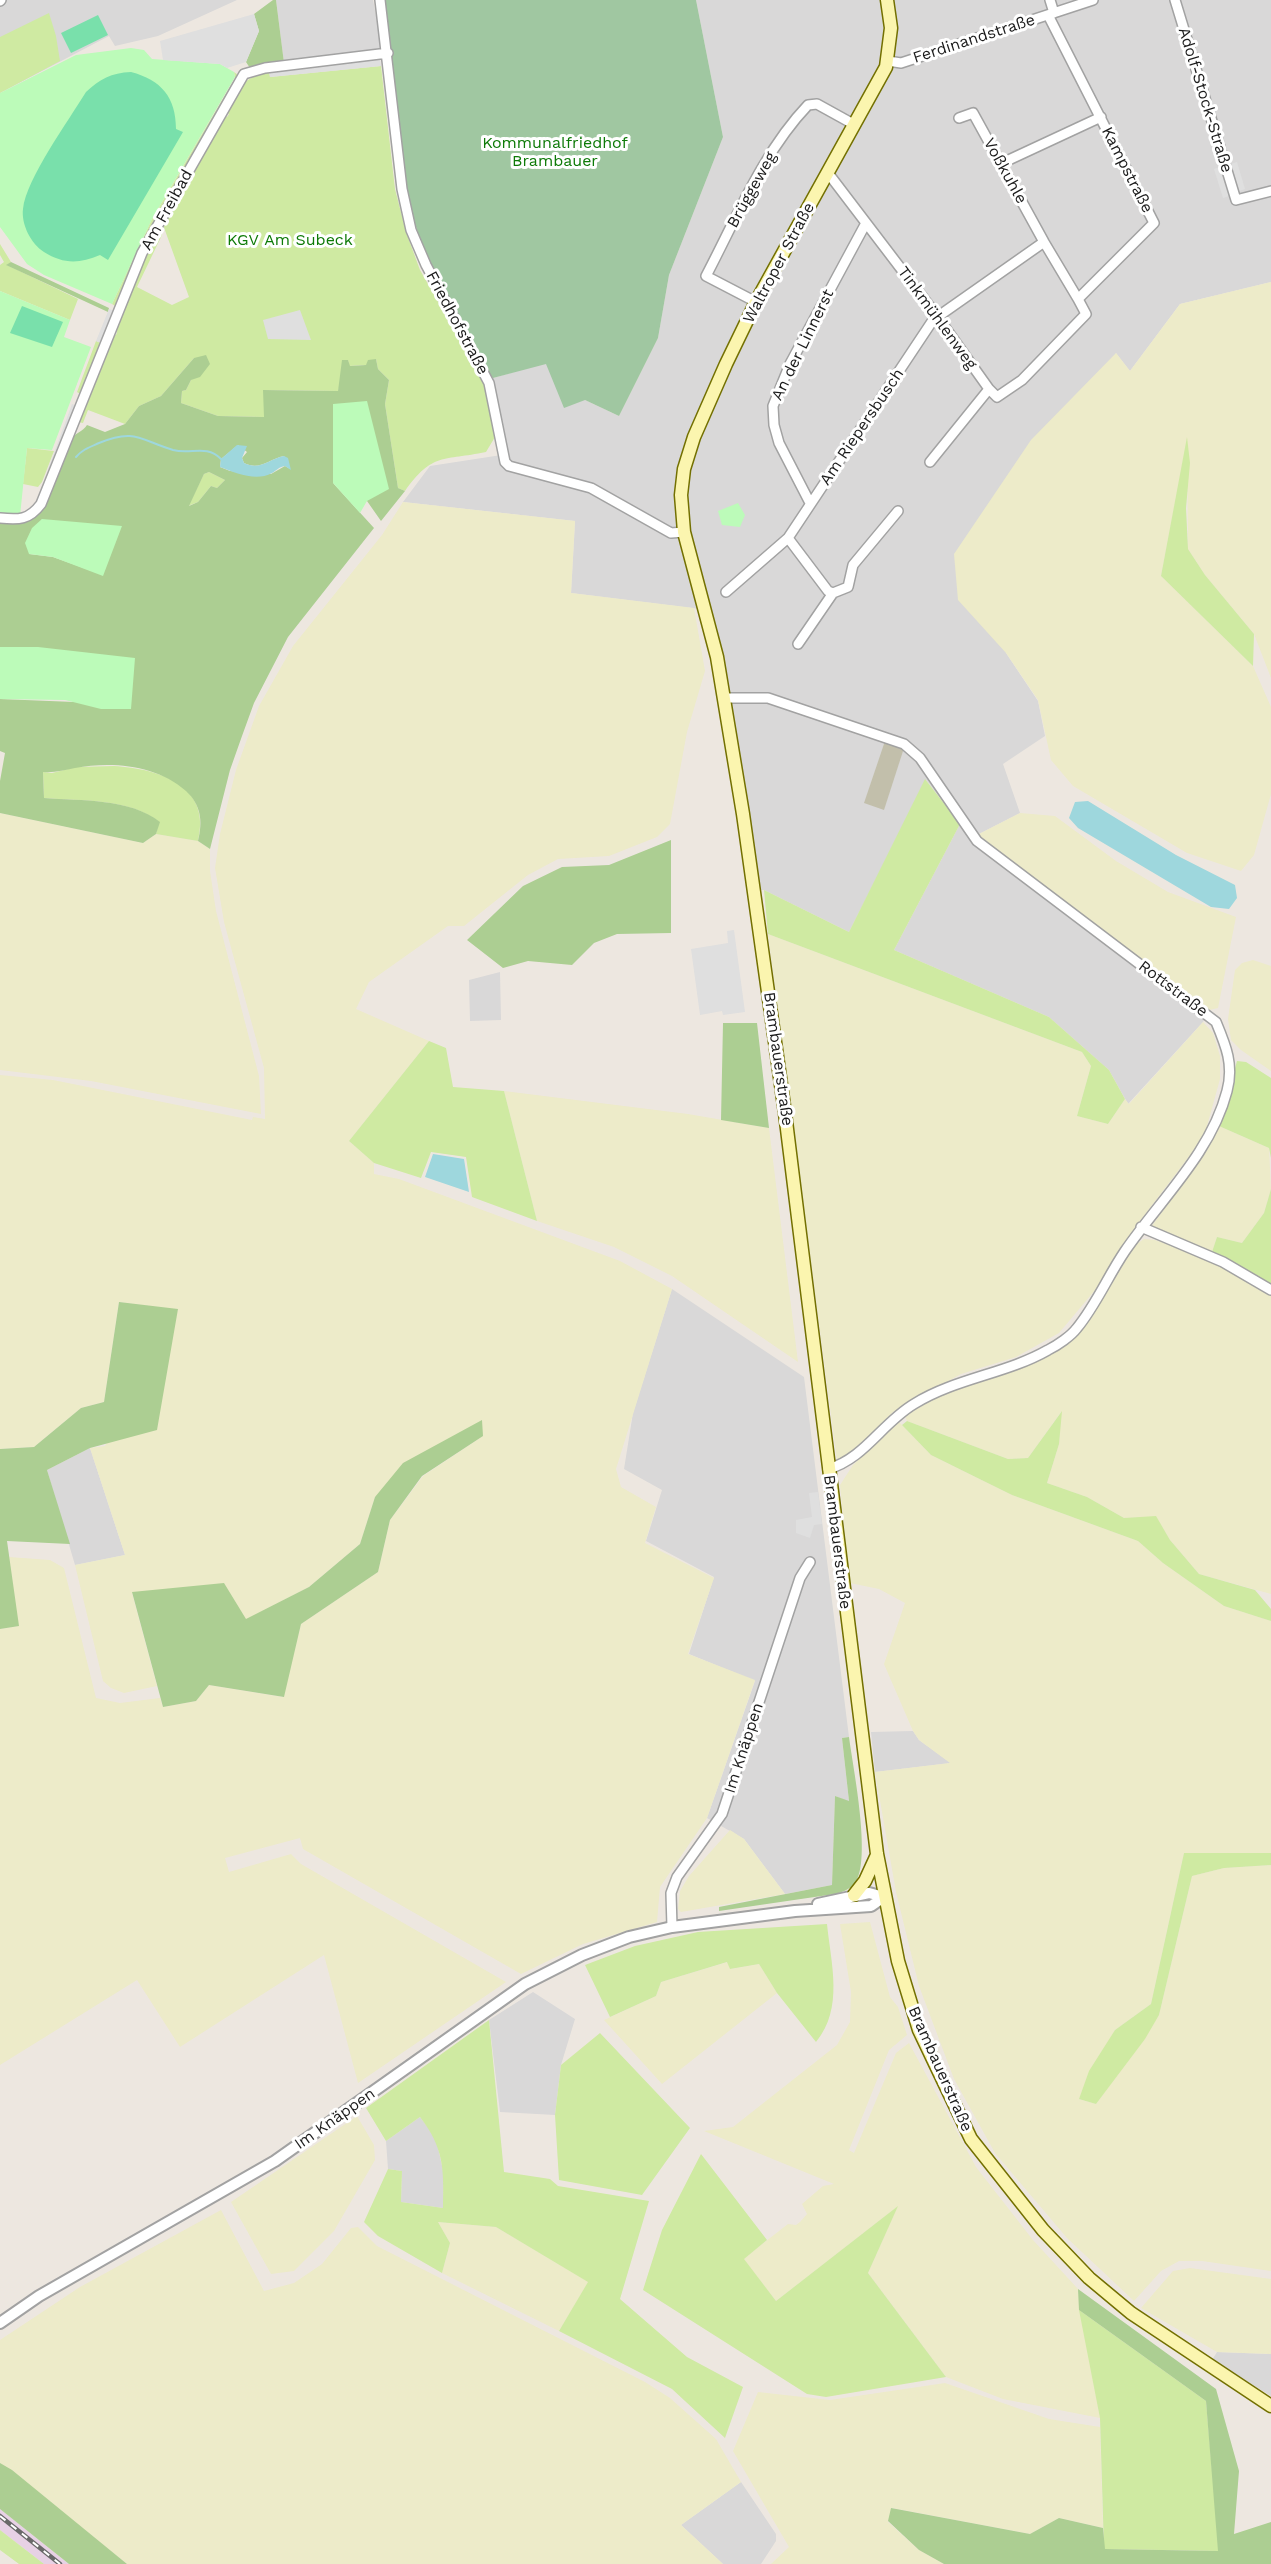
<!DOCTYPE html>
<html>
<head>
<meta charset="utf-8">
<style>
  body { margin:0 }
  canvas { display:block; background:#ede7e0 }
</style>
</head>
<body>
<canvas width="1271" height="2564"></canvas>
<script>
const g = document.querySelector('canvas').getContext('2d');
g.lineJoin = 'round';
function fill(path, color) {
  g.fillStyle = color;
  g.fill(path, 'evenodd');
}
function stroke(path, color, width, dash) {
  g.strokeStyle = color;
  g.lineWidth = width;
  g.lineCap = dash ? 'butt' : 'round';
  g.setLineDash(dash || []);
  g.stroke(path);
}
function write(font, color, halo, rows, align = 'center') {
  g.font = font + ' "Work Sans",sans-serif';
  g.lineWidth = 6;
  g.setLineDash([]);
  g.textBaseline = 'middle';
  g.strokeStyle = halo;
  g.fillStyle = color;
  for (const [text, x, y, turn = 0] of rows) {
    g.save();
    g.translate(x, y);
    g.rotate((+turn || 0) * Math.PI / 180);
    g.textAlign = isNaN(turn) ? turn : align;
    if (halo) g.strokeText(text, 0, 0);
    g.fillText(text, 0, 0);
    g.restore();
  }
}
const residential = new Path2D(`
  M0,0H237L158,36L115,46L109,36L0,93Z
  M276,0H373L383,51L284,63Z
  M696,0H1271V282L1180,304L1130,371L1116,353L1006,653L1038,701L1045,736L1003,764L1020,813L977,835L1039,886L1209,1010L1203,1022L1128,1104L1109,1070L1049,1017L894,950L960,824L926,780L849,932L764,890L754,889L721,701L700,609L571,593L575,521L403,502L430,466L508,454L493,378L546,363L585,400L619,416L658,338L669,275L723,137Z
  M500,972L501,1020L470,1021L469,980Z
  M672,1289L804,1377L849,1737L842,1738L849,1802L835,1796L832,1885L785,1894L744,1839L707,1818L755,1681L689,1654L714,1577L646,1541L662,1490L624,1469L633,1413Z
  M90,1448L125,1555L75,1565L47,1470Z
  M913,1731L919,1740L951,1763L875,1772L871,1732Z
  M533,1992L575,2019L561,2065L555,2115L500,2112L489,2020Z
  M420,2117L436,2138L444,2175L443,2208L401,2202L402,2171L388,2169L386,2141Z
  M1217,2352L1271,2354V2396L1212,2360Z
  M741,2482L776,2534V2541L761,2564H723L681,2525Z`);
const industrial = new Path2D(`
  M0,2509L60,2557L69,2564H44L0,2530Z`);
const construction = new Path2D(`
  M885,741L904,748L884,810L864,803Z`);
const farmland = new Path2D(`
  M1271,282V678L1254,634L1205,575L1188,549L1187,440L1161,576L1253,666L1271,707V794L1254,855L1241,871L1187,853L1073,786L1051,760L1038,700L1006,653L958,600L954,554L1031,440L1116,353L1130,371L1180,304Z
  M403,502L575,521L571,593L694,608L705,671L687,732L670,824L657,837L609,856L558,859L528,875L464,926H448L369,982L356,1009L429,1041L349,1141L374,1163V1174L399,1179L620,1261L672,1289L616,1469L621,1487L656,1507L645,1543L714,1578L688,1654L755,1680L707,1818L660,1887L657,1922L583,1944L521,1974L303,1849L300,1838L225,1858L229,1872L291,1854L301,1864L506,1982L358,2083L324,1955L180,2047L137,1980L0,2065V1629L18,1626L9,1557L50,1560L64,1568L96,1698L120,1703L160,1698L163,1707L196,1701L209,1685L283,1697L301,1624L378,1572L390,1520L423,1476L483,1436L375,1497L360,1544L309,1587L246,1620L132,1593L157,1686L124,1693L111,1688L103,1681L75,1565L125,1555L90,1448L105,1446L178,1310L119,1302L104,1402L81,1408L34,1447L0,1449V1075L53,1080L252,1120L253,1117L265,1119L264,1068L224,922L215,868L220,834L236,770L259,706L293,646L382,535Z
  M0,813L143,843L156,834L198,841L210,849V871L216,911L259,1076L261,1114L91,1081L0,1070Z
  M1020,813L1055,816L1116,861L1168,892L1236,917L1218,1008L1209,1010L977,835Z
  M768,934L1082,1052L1091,1066L1077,1116L1108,1124L1125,1099L1129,1104L1203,1022L1213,1033L1220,1056V1079L1204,1137L1140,1221L1096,1289L1059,1333L1016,1357L961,1374L893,1412L850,1456L837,1460Z
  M1253,960L1271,966V1071L1241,1050L1231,1040L1228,1019L1235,970L1242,963Z
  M504,1091L688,1114L769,1128L798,1362L672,1276L614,1247L537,1221Z
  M1219,1126L1269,1148L1271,1189L1264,1213L1242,1243L1217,1237L1212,1252L1151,1227L1208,1149Z
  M1144,1239L1155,1240L1202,1256L1263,1292L1271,1293V1594L1199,1574L1170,1540L1156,1517L1124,1518L1087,1497L1047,1483L1059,1444L1061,1412L1028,1458L1008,1459L907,1421L905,1416L949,1390L1062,1346L1090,1320L1135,1245Z
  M898,1421L931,1455L1012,1495L1138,1541L1163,1563L1224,1606L1271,1621V1853H1184L1151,2004L1115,2030L1079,2099L1096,2104L1159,2015L1192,1876L1224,1868L1271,1865V2271L1202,2261H1179L1161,2271L1134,2301L1067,2238L995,2153L954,2079L919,1986L896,1892L875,1772L950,1763L919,1740L913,1731L884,1664L905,1603L879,1589L850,1583L840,1485L853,1465Z
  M730,1830L744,1839L785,1894L681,1912L678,1909L680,1891L689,1876Z
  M870,1922L890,1997L898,2007L907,2035L889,2050L849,2150L854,2153L896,2053L909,2043L976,2167L1033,2240L1078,2289L1100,2418L1003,2399L946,2377L868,2273L897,2207L776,2301L743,2259L788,2224L796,2225L800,2222L807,2214L802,2204L823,2186L834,2184L704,2131L733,2127L837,2045L850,2022L851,1992L840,1924Z
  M728,1962L731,1969L759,1964L777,1993L662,2084L604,2020L656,1996L661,1982Z
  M357,2116L374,2145L375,2160L334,2231L294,2271L271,2274L231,2202Z
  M221,2210L264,2291L294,2283L322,2264L351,2228L358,2227L377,2246L645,2382L670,2398L716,2439L741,2482L681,2525L723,2564H127L0,2463V2340L80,2287Z
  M438,2222L496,2227L589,2282L559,2331L442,2273L450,2243Z
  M1190,2268L1271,2279V2354L1217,2352L1141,2308L1173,2271Z
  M945,2383L1049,2419L1100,2427L1103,2528L1059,2518L1030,2534L892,2508L888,2522L919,2550L944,2564H771L789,2547L733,2451L758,2392L830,2400Z`);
const grass = new Path2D(`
  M49,13L56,36L60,61L0,93V37Z
  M381,66L395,189L406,232L420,270L488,389L495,437L486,452C443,461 433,452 405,491L398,488L385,404L389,380L378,369L376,359L366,365L349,366L348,360L338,391L264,390V417L218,416L181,403L182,391L186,390L191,380L194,358L161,396L139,406L125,424L88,410L83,423L78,422L112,335H116L117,332L114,330L147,250L160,230L162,235L137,287L172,305L189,297L162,222L224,115L227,117L229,114L226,112C241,87 239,80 269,71L270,77Z
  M234,72L238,75L237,81L117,307L112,304L152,219L235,78Z
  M0,244L11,262L7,265L78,299L70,320L0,291V265L4,262L0,255Z
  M96,341L103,344L80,394L77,392Z
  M1187,437L1190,463L1186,508L1188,549L1205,575L1254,634L1253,666L1161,576Z
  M27,448L54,451L42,482L38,487L23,484Z
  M209,472L225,480L217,488L211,486L198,502L188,506L204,474Z
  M114,766C159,769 212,785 198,841L156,834L159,822C130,798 80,801 44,798L43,772L52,773L76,767Z
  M925,779L960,824L894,950L1049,1017L1109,1070L1125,1099L1108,1124L1077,1116L1091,1066L1082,1052L768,934L764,890L849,932Z
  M429,1041L446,1048L453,1087L504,1091L537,1221L472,1197L466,1157L431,1152L421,1178L374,1163L349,1141Z
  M1237,1061L1246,1062L1271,1078V1158L1269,1148L1219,1126Z
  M1271,1189V1286L1212,1252L1217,1237L1242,1243L1264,1213Z
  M1062,1411L1059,1444L1047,1483L1087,1497L1124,1518L1156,1516L1170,1540L1199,1574L1255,1590L1271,1609V1621L1224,1606L1163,1563L1138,1541L1012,1495L931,1455L902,1425L907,1421L1008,1459L1028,1458Z
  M1184,1853H1271V1865L1224,1868L1192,1876L1159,2015L1145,2039L1096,2104L1079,2099L1089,2071L1115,2030L1151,2004Z
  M827,1924C831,1964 844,2008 816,2042L777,1993L759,1964L730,1969L727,1962L661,1982L656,1996L610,2017L585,1965L635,1946L698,1932Z
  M489,2020L504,2172L550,2179L558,2186L649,2201L620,2299L687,2357L743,2387L725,2438L672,2389L559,2331L588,2282L496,2227L438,2222L450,2243L442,2273L378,2236L364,2222L388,2169L402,2171L401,2202L443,2208C444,2169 444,2148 420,2117L386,2141L366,2108Z
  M600,2033L690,2128L642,2195L559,2180L555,2115L561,2065Z
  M701,2154L767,2240L744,2259L776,2301L898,2206L868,2273L946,2377L826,2397L807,2394L643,2290L662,2230Z
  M1079,2310L1206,2401L1219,2551L1104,2549L1100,2418Z
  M0,2530L44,2564H19L0,2550Z`);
const forest = new Path2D(`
  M273,0H276L284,63L250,68L246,62L259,31L254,14Z
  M11,262L109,308L108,312L6,265Z
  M206,355L210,364L200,377L191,380L186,390L182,391L181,403L218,416L264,417L263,390L338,391L342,360H348L350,366L366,365L368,360L376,359L378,369L389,380L385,404L398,488L405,491L381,521L367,501L333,483L374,528L288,637L254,703L242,736L230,770L210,849L198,841C203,821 201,805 186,791C157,765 112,761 75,768C64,770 54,773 43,772L44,798C81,801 130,798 160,822L156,834L143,843L0,813V781L5,753L0,751V699L74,702L38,647H0V518C7,519 16,523 23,522C48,520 60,461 71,440C74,433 83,432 87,425L105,432L125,424L139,406L161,396L194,358ZM238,445L247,452L242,458L244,463C260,471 269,459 284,456L290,469L285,466L271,474L230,471L220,467L221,459ZM209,472L225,480L217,488L211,486L198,502L189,506L204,474ZM42,519L103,575L53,557L29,554Z
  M671,840V933L617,934L594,943L572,965L528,961L503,968L467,940L523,886L562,867L609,865Z
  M723,1023H757L769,1128L721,1120Z
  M119,1302L178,1309L157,1430L90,1448L47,1470L70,1544L7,1541L19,1626L0,1629V1449L34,1447L81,1408L104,1402Z
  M482,1420L483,1436L422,1476L390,1520L378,1572L301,1624L284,1697L209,1685L196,1701L163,1707L132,1592L224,1583L246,1619L309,1587L360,1544L375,1497L403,1463Z
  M849,1737C853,1768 872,1860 855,1883C849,1890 842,1892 835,1894L719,1911V1907L832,1885L835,1796L849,1801L842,1738Z
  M1078,2289L1216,2389L1239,2471L1234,2534L1271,2522V2564H944L919,2550L888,2521L891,2508L1030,2534L1059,2518L1103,2528L1105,2549L1218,2551L1206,2401L1079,2310Z
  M0,2463L12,2470L127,2564H69L0,2509Z`);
const cemetery = new Path2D(`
  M385,0H696L723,137L669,275L658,338L619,416L585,400L564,408L546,364L493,378L485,368C456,314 423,260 408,200Z`);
const park = new Path2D(`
  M131,48L144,50L152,59L220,64L234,72L235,77L152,219L112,304L44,275L27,264L0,227V93L76,55Z
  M0,291L70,320L64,337L91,347L52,450L27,448L20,516L0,514Z
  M367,401L389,489L367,501L360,513L333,483V404Z
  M738,503L745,515L740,527L722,525L718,511Z
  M42,519L122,526L103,576L53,557L29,554L25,543L32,528Z
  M0,647H38L135,658L131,709H101L65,700L0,699Z`);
const pitch = new Path2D(`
  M98,15L108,35L71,53L61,33Z
  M131,72C161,80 176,97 176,129L183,132L108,260L100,255C79,264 63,264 44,252C31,244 21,224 23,209C26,179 69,120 86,92C100,79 111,73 131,72Z
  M22,306L63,322L52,347L10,333Z`);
const parking = new Path2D(`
  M254,14L259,31L246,62L227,68L220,64L163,60L160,41Z
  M380,58L381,66L270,77L269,71Z
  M1237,162L1245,189L1239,191L1231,164Z
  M1220,167L1229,196L1223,198L1214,169Z
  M109,309L115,311L103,344L96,341Z
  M300,310L311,340L268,339L263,320Z
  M72,404L77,406L53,470L48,469Z
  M734,930L745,1012L723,1015L722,1011L700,1015L691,949L728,943L727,931Z
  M818,1492L822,1524L814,1525L810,1538L796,1533V1520L812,1517L809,1493Z`);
const water = new Path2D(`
  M237,445L247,446L242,458L244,463C260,471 269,459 284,456L288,458L291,470L285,466C279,467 277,470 272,473C256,482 236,473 220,467L221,459Z
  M1088,801L1176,855L1235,885L1237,898L1229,909L1211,907L1078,828L1069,818L1075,802Z
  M433,1154L464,1159L469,1192L425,1177Z`);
const stream = new Path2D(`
  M76,457C83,449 90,447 99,443C135,428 140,440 173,450C191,455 206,444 221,459`);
const minor = new Path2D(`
  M380,0L402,189L411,230L426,265L489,383L505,462L509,466L591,488L671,533L684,532
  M1050,0L1054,13
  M1175,0L1236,200L1271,191
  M0,1L1,0
  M888,61L901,63L1093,0
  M959,118L973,113L1044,242L1078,299
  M1000,164L1101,117
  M828,173L937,316L989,389L930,462
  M756,302L706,276C736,219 763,152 808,105L817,104L855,125
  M989,389L997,397L1022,380L1086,314L1078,299L1154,223L1048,15
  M810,503L779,443L774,425L773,406L790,364L866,223
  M0,518C19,520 29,520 41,504L142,253L244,74L265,68L388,53
  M788,538L828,591L833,593L848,587L853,565L898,511
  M726,592L788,538L933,320L1044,242
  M798,644L833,593
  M724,698H768L904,744L920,758L977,841L1216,1022C1226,1046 1234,1065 1227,1091C1211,1153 1160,1200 1125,1251C1108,1276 1096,1305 1077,1328C1071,1336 1058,1345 1048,1350C1006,1374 956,1378 914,1404C882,1423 864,1459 828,1469
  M1141,1227L1223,1262L1271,1290
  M672,1927L671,1893L677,1877L722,1814L800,1578L810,1562`);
const tertiary = new Path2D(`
  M818,1904L869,1893L884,1897
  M0,2323L39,2296L275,2161L525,1984L582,1955L629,1937L672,1927L795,1911L871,1906L884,1897`);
const secondary = new Path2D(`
  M887,0L891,28L886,67L756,302L726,364L694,437L684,469L681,495L684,532L717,657L743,814L785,1113L877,1854L898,1961L919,2030L971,2139L1043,2230L1089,2278L1131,2313L1271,2406
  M854,1895L865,1881L877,1855`);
const rail = new Path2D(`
  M0,2516L60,2564`);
const streetNames = [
  ["Ferdinandstraße",974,39,-18],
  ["Adolf-Stock-Straße",1205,100,73],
  ["Kampstraße",1127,170,63],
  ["Voßkuhle",1005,171,61],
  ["Brüggeweg",752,190,-61],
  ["Am Freibad",167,210,-61],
  ["Waltroper Straße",779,263,-62],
  ["Tinkmühlenweg",937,318,54],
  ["Friedhofstraße",457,323,62],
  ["An der Linnerst",803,345,-64],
  ["Am Riepersbusch",862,427,-56],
  ["Rottstraße",1173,989,37],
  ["Brambauerstraße",778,1059,82],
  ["Brambauerstraße",837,1542,83],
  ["Im Knäppen",744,1748,-72],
  ["Brambauerstraße",940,2069,66],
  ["Im Knäppen",335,2119,-35]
];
const parkNames = [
  ["Kommunalfriedhof",555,143],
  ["Brambauer",555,161],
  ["KGV Am Subeck",290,240]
];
fill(residential, '#d9d8d8');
fill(industrial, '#e7d1e5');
fill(construction, '#c2bfab');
fill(farmland, '#edebc9');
fill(grass, '#cfeaa2');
fill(forest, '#acce92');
fill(cemetery, '#a0c7a1');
fill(park, '#bcfbb9');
fill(pitch, '#79e0ab');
fill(parking, '#dfdfdf');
fill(water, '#9ed7dd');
stroke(stream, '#9ed7dd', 2);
stroke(minor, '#a2a2a2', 12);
stroke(tertiary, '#a2a2a2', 14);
stroke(secondary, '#737001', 15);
stroke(minor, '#fff', 9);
stroke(tertiary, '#fff', 10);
stroke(secondary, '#fbf5af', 12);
stroke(rail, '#696969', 4.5);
stroke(rail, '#fff', 2, [7]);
write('16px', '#1b1b1b', '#fff', streetNames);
write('16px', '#0d7a07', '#fff', parkNames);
</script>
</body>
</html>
